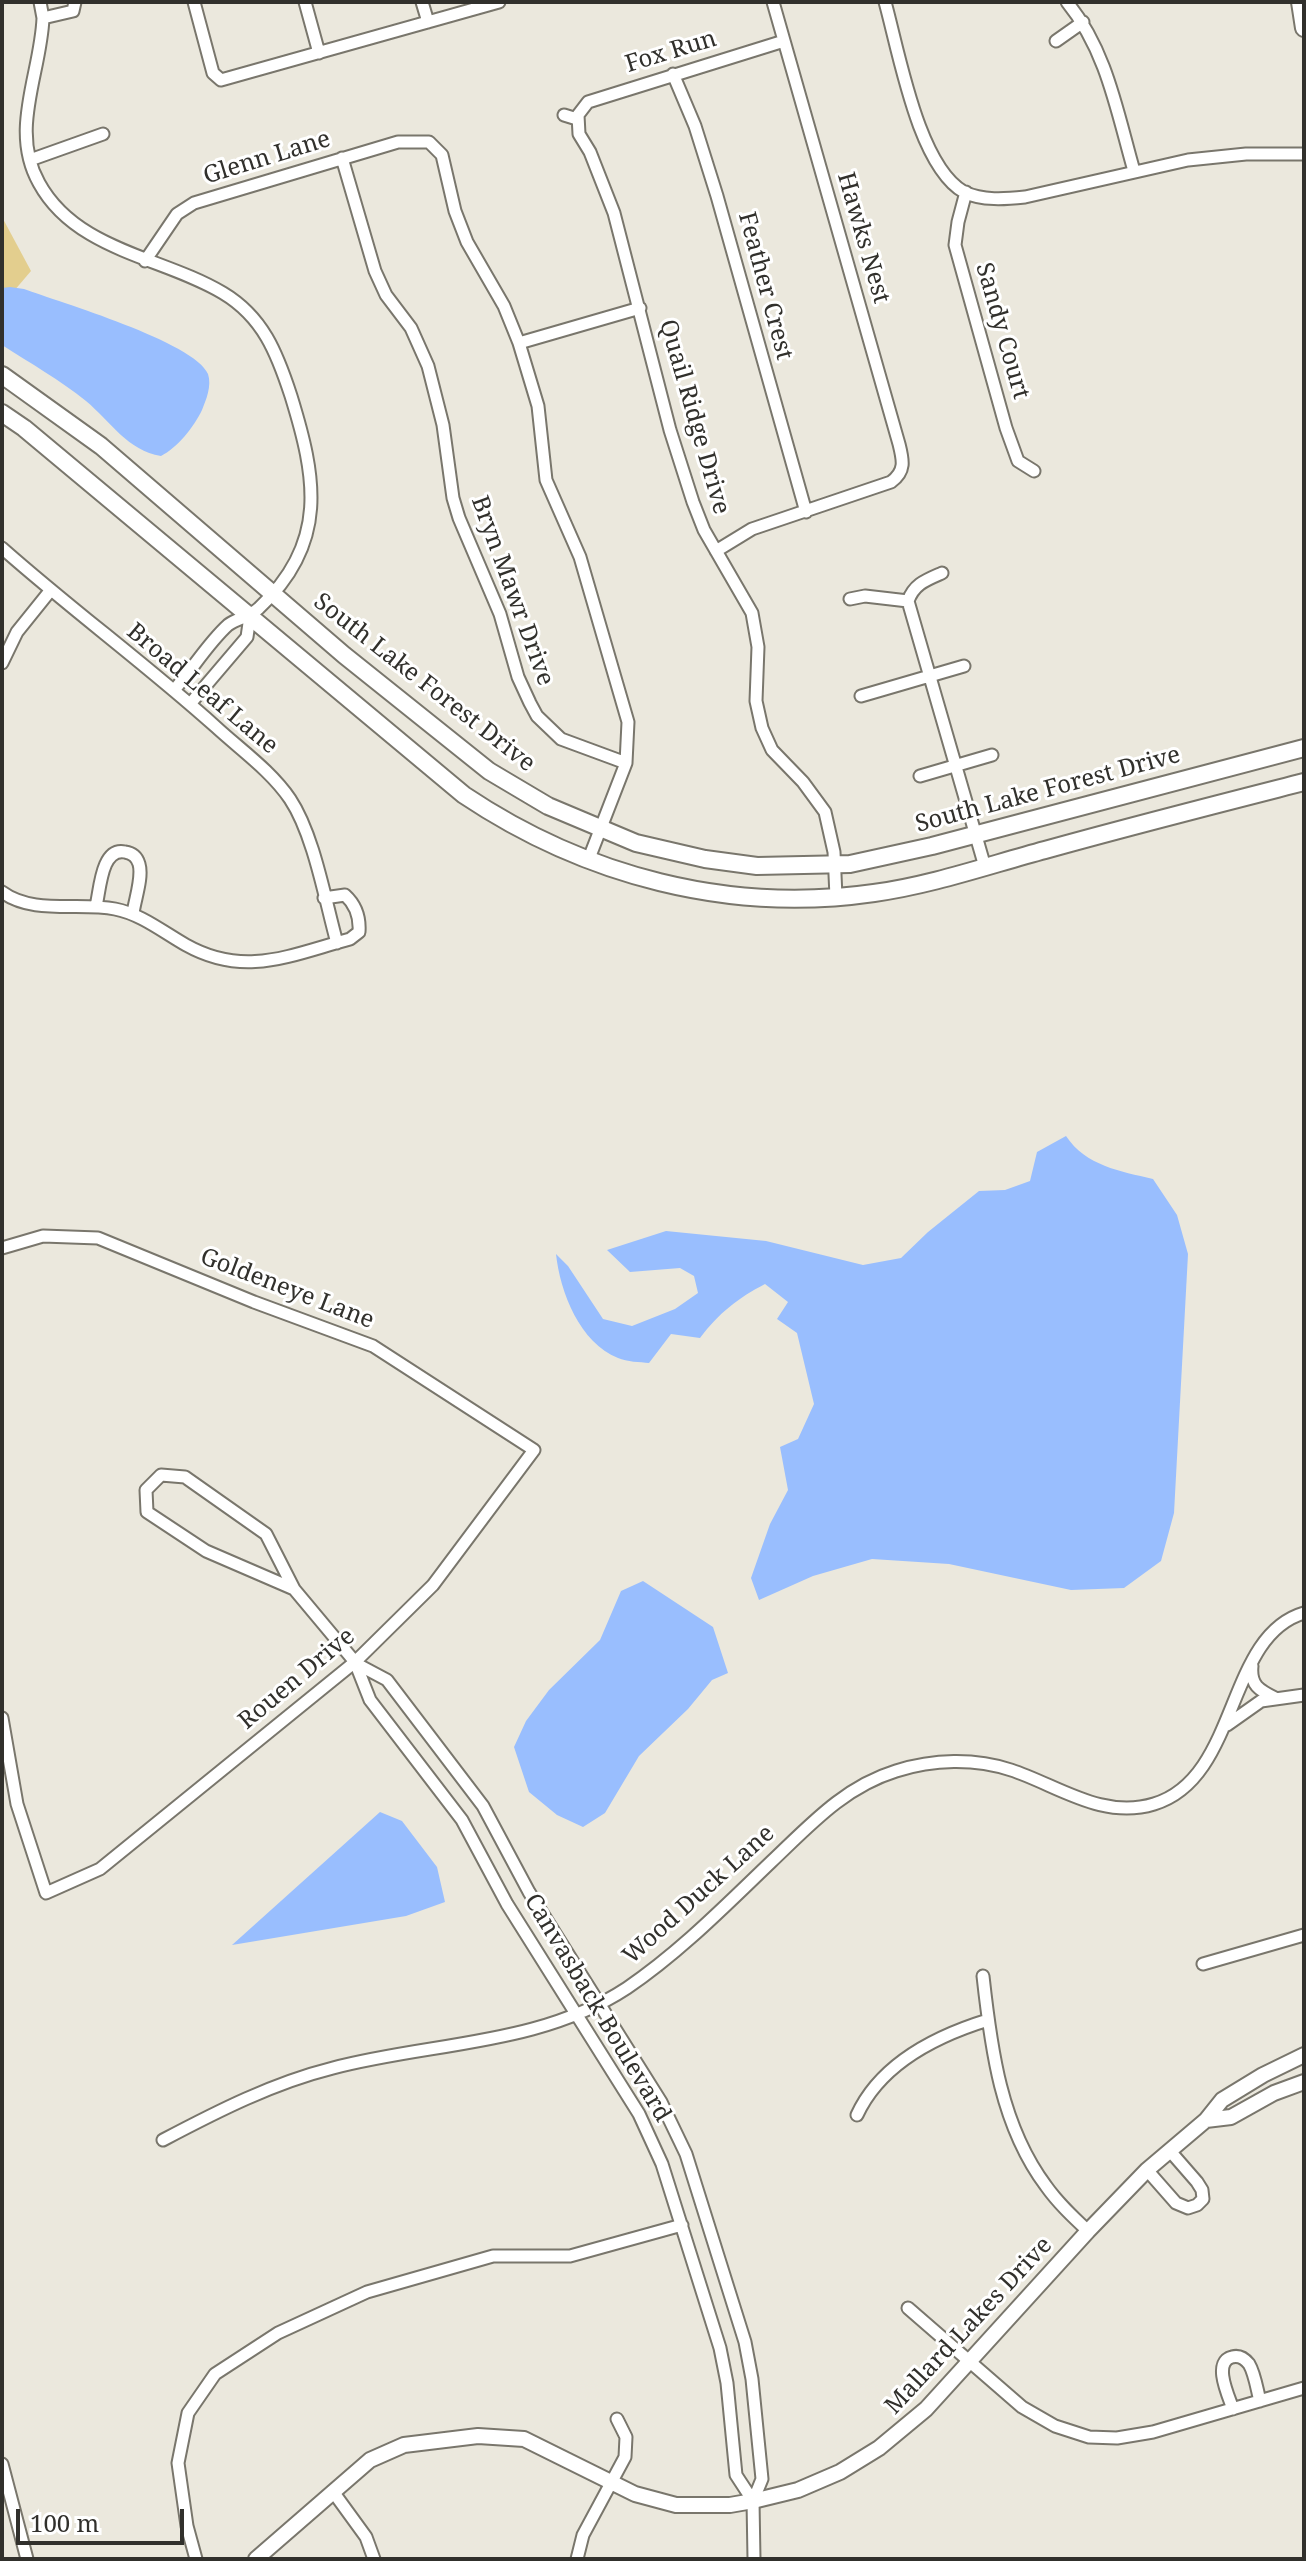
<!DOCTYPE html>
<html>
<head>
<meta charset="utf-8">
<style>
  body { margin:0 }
  #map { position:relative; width:1306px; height:2561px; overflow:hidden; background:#ebe8dd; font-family:"Noto Serif",serif }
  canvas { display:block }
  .frame { position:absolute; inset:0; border:4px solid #31302c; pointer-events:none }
  .scale { position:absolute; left:16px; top:2509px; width:168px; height:36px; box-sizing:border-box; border:4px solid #31302c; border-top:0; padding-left:10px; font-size:24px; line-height:28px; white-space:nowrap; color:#31302c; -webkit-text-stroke:6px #fff; paint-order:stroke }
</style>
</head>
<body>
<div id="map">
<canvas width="1306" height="2561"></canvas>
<div class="frame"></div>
<div class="scale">100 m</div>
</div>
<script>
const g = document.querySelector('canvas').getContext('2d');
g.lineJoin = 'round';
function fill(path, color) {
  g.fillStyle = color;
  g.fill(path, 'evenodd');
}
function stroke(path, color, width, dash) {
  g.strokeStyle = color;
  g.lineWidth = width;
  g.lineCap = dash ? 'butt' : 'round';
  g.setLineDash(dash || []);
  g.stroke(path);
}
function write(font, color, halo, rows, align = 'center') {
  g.font = font + ' "Noto Serif",serif';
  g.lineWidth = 6;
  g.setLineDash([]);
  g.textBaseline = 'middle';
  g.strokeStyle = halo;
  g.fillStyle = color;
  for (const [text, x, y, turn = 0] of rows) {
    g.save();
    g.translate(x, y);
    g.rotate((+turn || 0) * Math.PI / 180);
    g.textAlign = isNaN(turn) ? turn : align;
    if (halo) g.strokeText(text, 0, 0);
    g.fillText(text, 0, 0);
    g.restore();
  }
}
const green = new Path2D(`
  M2,217L31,271L2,305Z`);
const water = new Path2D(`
  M10,287L24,289C59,302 195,342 208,374C212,386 206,400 202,410C194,427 177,448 161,456C128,451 110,421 86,401C60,380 30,363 2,345V288Z
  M1066,1136C1086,1166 1120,1171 1153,1179L1177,1215L1188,1254L1174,1513L1161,1561L1124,1588L1071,1590L949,1564L872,1559L813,1576L759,1600L751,1578L770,1524L788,1490L780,1447L798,1439L814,1404L797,1333L777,1319L788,1302L765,1284C738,1298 719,1313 700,1338L671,1334L649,1363C640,1362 627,1362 618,1358C580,1343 560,1292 556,1254L568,1266L603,1319L632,1326L675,1309L698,1293L694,1276L680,1268L630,1272L607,1250L666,1231L766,1241L863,1265L901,1258L928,1232L979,1191L1005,1190L1030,1181L1037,1152Z
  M643,1581L713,1627L728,1673L712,1680L688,1709L639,1756L605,1813L583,1827L557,1815L529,1792L514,1747L526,1721L549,1690L600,1640L621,1591Z
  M380,1812L402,1821L437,1867L445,1902L406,1916L232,1945Z`);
const minor = new Path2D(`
  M40,2L43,18
  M75,2L73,11L43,18C41,73 9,130 39,183C76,251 163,257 223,293C263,317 277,353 291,396C316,477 329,543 259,608C250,617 237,618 228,625C208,643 192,670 174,690
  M194,2L213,73L221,80L499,2
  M305,2L319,53
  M422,2L428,22
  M885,2C899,52 918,166 964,192C982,201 1006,199 1025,197L1188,160L1246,154H1304
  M1067,2C1107,51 1117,112 1134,171
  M784,41L588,102L578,115L579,134L590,152L614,213L670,430L693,502L704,530L752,613L758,647L756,701L762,728L772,750L803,782L825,812L834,852L836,897
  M1056,41L1083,22
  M673,74L695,126L717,196L806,512
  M564,115L577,119
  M342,158L375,271L386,295L411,328L428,366L443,425L453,498L459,518L500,614L518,677L530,703L537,716L561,739L626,763
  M30,160L103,134
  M966,192L958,222L955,245L1006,428L1018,461L1034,471
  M145,261L177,214L194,203L398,142H429L442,155L455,211L467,242L504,306L519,343L538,406L546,480L580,557L628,722L626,763L588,861
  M519,343L640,308
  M2,548C72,610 147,665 216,727C241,750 271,771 290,799C314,835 325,900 337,943
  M716,551L752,529L891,482C906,471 903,460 899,444L773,2
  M850,599L865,596L908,601L985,867
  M908,601C914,584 926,580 942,573
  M2,663L17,632L50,591
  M861,696L964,666
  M190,704L247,637L250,616
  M920,776L992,755
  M2,892C33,915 79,902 115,909C141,914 163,932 186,945C245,978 290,955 350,939L359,932C360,918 356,905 345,895L324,898
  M96,906C100,891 101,847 125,852C132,853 137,857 139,864C143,877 135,899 133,913
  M2,1248L43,1236L98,1238L254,1302L373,1346L534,1450L433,1585L355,1662L100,1869L46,1893L17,1804L2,1718
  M294,1589L266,1534L185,1477L161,1475L146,1490L147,1512L206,1551L294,1589L355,1662L370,1700L462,1820L507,1904L639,2114L662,2164L720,2348L727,2383L736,2475L753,2501
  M355,1663L387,1680L483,1806L529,1892L661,2102L686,2154L745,2342L752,2379L762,2479L753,2501L754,2559
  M1252,1666C1250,1685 1259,1690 1275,1698
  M1227,1725L1261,1701L1304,1695
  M1203,1964L1304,1935
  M983,1976C991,2049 1001,2126 1046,2186C1058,2203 1073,2217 1088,2231
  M857,2115C881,2063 936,2036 988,2020
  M163,2140C218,2111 273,2083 333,2068C431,2042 539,2046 627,1988C680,1952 725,1906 771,1862C810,1825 844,1787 896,1771C933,1759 975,1758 1011,1770C1057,1785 1102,1820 1154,1804C1240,1778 1225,1636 1304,1613
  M1147,2170L1176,2203L1188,2208L1197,2205L1203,2199L1202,2190L1197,2182L1170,2151
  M908,2308L1022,2407L1055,2426L1089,2437L1117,2438L1153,2432L1304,2388
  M1233,2409C1229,2397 1212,2362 1232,2357C1239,2355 1245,2359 1249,2364C1255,2374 1257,2390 1260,2401
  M2,2464L27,2559
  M334,2493L366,2537L374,2559
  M196,2559L187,2526L178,2463L188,2413L215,2374L278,2333L367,2292L493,2256H570L682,2225
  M577,2559L583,2535L625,2457L626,2437L617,2419`);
const tertiary = new Path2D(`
  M1206,2120L1231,2117L1274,2093L1304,2082
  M256,2559L370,2460L404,2445L478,2436L524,2439L635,2494L676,2505H730L753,2501L798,2490L840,2472L879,2448L926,2409L1088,2231L1147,2170L1206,2120L1222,2100L1263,2075L1304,2055`);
const secondary = new Path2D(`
  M1300,2L1304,28
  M2,375L101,446L344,655L489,771L548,806L636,843L705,859L757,866L850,864L932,846L1304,748
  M2,413L24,428L464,795C585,876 729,914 874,893C932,885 989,865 1045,850C1131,826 1218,804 1304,782`);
const streetNames = [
  ["Fox Run",671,52,-17],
  ["Glenn Lane",267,158,-17],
  ["Hawks Nest",863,238,74],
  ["Feather Crest",765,286,75],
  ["Sandy Court",1002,331,74],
  ["Quail Ridge Drive",694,417,74],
  ["Bryn Mawr Drive",512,591,70],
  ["South Lake Forest Drive",424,683,38],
  ["Broad Leaf Lane",202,689,40],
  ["South Lake Forest Drive",1048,790,-15],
  ["Goldeneye Lane",287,1289,21],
  ["Rouen Drive",297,1679,-40],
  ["Wood Duck Lane",699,1895,-42],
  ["Canvasback Boulevard",597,2008,59],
  ["Mallard Lakes Drive",969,2326,-47]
];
fill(green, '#e3ce8e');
fill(water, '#99befe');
stroke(minor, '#79766c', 15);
stroke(tertiary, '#79766c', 18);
stroke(secondary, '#79766c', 20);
stroke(minor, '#fff', 11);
stroke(tertiary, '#fff', 14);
stroke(secondary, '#fff', 16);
write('24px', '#31302c', '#fff', streetNames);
</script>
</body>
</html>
